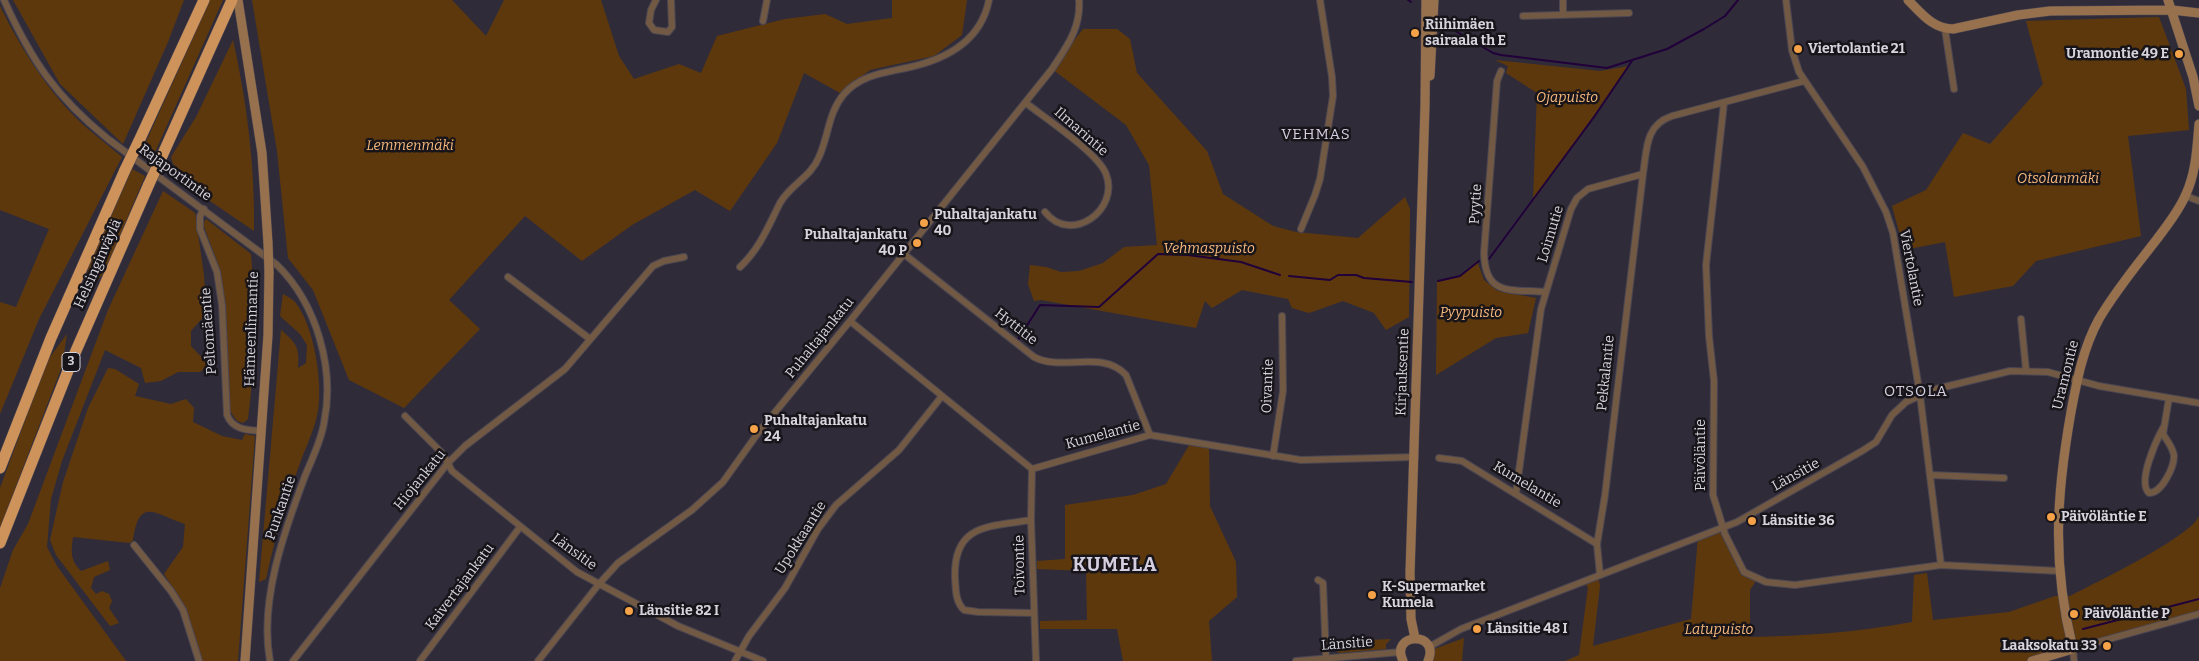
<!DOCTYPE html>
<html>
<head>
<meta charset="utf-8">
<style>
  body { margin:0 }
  canvas { display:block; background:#302b38 }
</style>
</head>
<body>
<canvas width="2199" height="661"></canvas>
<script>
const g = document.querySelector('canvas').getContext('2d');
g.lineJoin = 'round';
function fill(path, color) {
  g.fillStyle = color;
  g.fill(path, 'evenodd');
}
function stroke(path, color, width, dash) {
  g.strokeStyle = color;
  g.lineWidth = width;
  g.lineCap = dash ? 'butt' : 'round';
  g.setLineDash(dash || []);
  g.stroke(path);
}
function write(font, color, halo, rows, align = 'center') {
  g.font = font + ' Bitter,serif';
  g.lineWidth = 5;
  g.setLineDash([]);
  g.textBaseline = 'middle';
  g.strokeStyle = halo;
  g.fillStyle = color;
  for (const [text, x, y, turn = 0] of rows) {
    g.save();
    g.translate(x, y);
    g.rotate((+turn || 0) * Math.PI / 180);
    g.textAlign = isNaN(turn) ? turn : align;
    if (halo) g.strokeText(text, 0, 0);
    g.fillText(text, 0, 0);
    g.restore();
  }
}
const green = new Path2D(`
  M13,0H184L168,42L123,144L60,84Z
  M210,0H223L152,159L141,153Z
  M252,0H452L486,36L504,0H601L619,56L634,79L679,64L701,73L717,36L785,19L825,14L847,24L892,18V0H967L962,35L934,56L870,70L840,93L804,73L777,143L730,211L695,190L632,225L582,261L525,216L449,300L480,329L404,408L349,380L313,290L288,258L277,151Z
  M0,6C19,45 44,86 75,117C90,132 107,144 122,157L39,319L0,414V302L16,307L49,229L0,210Z
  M2159,17L2186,89L2189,130L2128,136L2141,236L2036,261L2013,286L1954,297L1945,242L1904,250L1892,206L1926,190L1963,133L1990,144L2043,84L2026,21Z
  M1083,29H1117L1130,39L1137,73L1207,151L1223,194L1273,226L1296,232L1358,238L1405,197L1410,209L1409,317L1386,330L1374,313L1343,301L1309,313L1292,308L1288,299L1242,290L1212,308L1205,301L1196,328L1041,300L1034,301L1028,284L1030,265L1046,267L1061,272L1079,271L1103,263L1124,247L1157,245L1149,165L1126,125L1052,69Z
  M233,40C247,102 255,167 254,231L210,201L189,178L173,164L171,157L196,117Z
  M1495,60L1600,71L1629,66L1533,201L1537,93L1506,73L1508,66Z
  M132,169L145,176L104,273L85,294L88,269Z
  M163,191L195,213L204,275L206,314L191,331V346L209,365L200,372H178L161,381L145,383L141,368L105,350L62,461L51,499L47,547L57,566L126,661H0V588L13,550L28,524L108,310Z
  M206,219L251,254C256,310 255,364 248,419L243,423L237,421L230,411L225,302L219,267L203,224Z
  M1477,261L1484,280L1498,291L1536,298L1528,333L1496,338L1436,375L1437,282L1459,277Z
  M283,294C287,296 292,299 295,302C313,324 321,374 319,401C318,424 306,445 299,466C285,503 274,541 266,579L259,582L281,330C296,343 300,347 298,368L306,363L307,345L300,334L280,316Z
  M67,334L62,366L0,528V488L47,361Z
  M108,368L115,369L139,384L135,396L171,404L186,399L194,408L193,422L222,436L242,440L245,434L255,436L238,661H198L187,610L164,574L183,547L185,524C155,514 139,496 133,540L130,543L73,537C71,552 70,560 81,571L108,561L110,570L94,577L91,588L96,594L102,591L109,594L112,601L109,608L119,623L110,626L56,555L50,540L63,482L88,408Z
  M1191,442L1209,445L1210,506L1236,562L1237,597L1209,621L1212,661H1123L1117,629H1040V621L1087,620L1086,571L1037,569V561L1065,559V505L1133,495L1166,484Z
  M2199,516V614L2032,661H1565L1579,655L1588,587L1583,582L1598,576L1600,586L1593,646L1691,619L1698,537L1723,528L1740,566L1757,579L1750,590V637C1805,636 1858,632 1912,622L1914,575L1927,573L1933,620L2009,612L2055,596H2070C2095,583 2191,537 2199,516Z
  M1464,638L1462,661H1423L1429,651Z
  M1328,639L1330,642L1391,639L1386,644V649L1340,653L1331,649Z`);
const stream = new Path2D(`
  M1408,0L1411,2
  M1452,29L1493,53L1501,55L1607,68L1667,49L1704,29L1725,16L1738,0
  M1489,259L1594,117L1632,61
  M1289,276L1330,280L1338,275H1356L1364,278L1412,282
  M1438,281L1460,276L1479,261
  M1017,341L1040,305L1099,307L1158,254L1188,255L1241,262L1280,275
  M2083,629L2199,599`);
const street = new Path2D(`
  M4,0C31,60 56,97 108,139L277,265C317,304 335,369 324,423C321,441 312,459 305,476C284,532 259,601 270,661
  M656,0L651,10L649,23L654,30L668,32L672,27L671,0
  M1563,0V15
  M1786,0L1792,50L1799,72L1863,167L1886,212L1893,233L1920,395L1941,565
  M1523,16L1629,13
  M763,21L767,0
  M1945,29L1954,89
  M1501,71L1497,81L1484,253C1485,297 1511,289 1546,292
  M1026,103C1045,118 1098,153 1106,174C1120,210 1071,245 1045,212
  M1724,103L1706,265L1709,336L1714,381L1713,495L1725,534L1744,572L1766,582L1795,585L1941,565L2059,571
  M2186,196L2199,201
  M204,209L200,216V229L217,272L222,305L227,415C233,430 247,430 261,431
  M1301,229L1315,195L1320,179L1333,96L1332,77L1320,0
  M904,254L1034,357C1062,372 1102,349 1126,375L1150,435
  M740,267C760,248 768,227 780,203C790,185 811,177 819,157C829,135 828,113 844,94C861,75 883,73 906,68C945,60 981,41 989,0
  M508,277L590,339
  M2021,319L2026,370
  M850,321L1032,469L1150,435L1301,460L1415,457
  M405,416L443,454L452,471L577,572L678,626L763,661
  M2163,428C2156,441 2137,482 2149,493C2162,493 2174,467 2174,456C2173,447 2167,441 2163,434L2169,398
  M1273,456L1283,391L1282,316
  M1439,458L1462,461L1597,544
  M1032,469L1031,520L1036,661
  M1931,475L2004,478
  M1516,493L1541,309L1571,209L1577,198L1588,189L1643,174
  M1031,520C990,527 953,523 955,578C956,590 955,601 964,610L978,612L1034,613
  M134,545L171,591L183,610L199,661
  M1600,575L1597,544L1605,495L1643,174C1647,149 1645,125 1672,116L1804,81
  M1318,580L1323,583L1326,658
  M1429,647L1461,629L1737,522L1862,451L1876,442L1892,415L1906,402L1932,390L2010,371L2048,372L2099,386L2199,403
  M293,661L447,464L465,446L565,369L653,266L664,261L684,257
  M420,661L520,527
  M538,661L599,584L618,563L692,510L723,482L758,433L850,321L1052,69C1067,46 1081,28 1079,0
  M735,661L749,636L785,588L818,529L836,505L899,450L942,396
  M1296,661L1401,652
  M2074,661L2073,649L2199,614`);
const secondary = new Path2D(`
  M238,0L262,153L268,243
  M1908,0C1921,13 1933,29 1953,29L2018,15L2050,11L2172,10L2199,13
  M2168,0L2193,77L2199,106
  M1430,76L1434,0
  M1415,638L1411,619L1410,573L1425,106L1426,0
  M245,661L268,335L269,272
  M1403,661C1389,632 1441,631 1428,661
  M2032,661L2073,649C2052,565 2056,497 2071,412C2077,380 2083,348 2099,319C2116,290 2137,265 2157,239C2168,224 2179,211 2186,194C2196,172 2197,148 2199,124`);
const highway = new Path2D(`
  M138,143L204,0
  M162,156L232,0
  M0,468L51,338L125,170
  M0,543L75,353L149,184`);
const secondaryBridge = new Path2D(`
  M268,243L269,272`);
const highwayBridge = new Path2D(`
  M125,170L138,143
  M149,184L162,156`);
const markers = [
  [1415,33,5,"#f6a248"],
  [1798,49,5,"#f6a248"],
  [2179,54,5,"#f6a248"],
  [924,223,5,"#f6a248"],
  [917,243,5,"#f6a248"],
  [754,429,5,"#f6a248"],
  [2051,517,5,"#f6a248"],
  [1752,521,5,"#f6a248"],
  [1372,595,5,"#f6a248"],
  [629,611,5,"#f6a248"],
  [2074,614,5,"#f6a248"],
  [1477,629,5,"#f6a248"],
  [2107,646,5,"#f6a248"]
];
const shields = [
  [71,362,18]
];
const shieldNames = [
  ["3",71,362]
];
const poiNames = [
  ["Riihimäen",1425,25],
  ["sairaala th E",1425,41],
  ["Viertolantie 21",1808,49],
  ["Uramontie 49 E",2169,54,"right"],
  ["Puhaltajankatu",934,215],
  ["40",934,231],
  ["Puhaltajankatu",907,235,"right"],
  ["40 P",907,251,"right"],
  ["Puhaltajankatu",764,421],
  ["24",764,437],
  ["Päivöläntie E",2061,517],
  ["Länsitie 36",1762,521],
  ["K-Supermarket",1382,587],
  ["Kumela",1382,603],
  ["Länsitie 82 I",639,611],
  ["Päivöläntie P",2084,614],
  ["Länsitie 48 I",1487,629],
  ["Laaksokatu 33",2097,646,"right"]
];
const parkNames = [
  ["Ojapuisto",1567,98],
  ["Lemmenmäki",410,146],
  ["Otsolanmäki",2058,179],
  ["Vehmaspuisto",1209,249],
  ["Pyypuisto",1471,313],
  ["Latupuisto",1719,630]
];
const streetNames = [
  ["Ilmarintie",1081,132,41],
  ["Rajaportintie",175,173,36],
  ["Pyytie",1476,204,-86],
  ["Loimutie",1551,234,-73],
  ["Helsinginväylä",98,264,-66],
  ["Viertolantie",1911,268,79],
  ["Hyttitie",1016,327,38],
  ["Hämeenlinnantie",252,329,-88],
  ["Peltomäentie",209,331,-94],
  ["Puhaltajankatu",820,338,-51],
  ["Kirjauksentie",1403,372,-88],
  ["Pekkalantie",1606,373,-84],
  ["Uramontie",2066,375,-76],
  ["Oivantie",1268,386,-88],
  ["Kumelantie",1103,435,-15],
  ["Päivöläntie",1701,455,-90],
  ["Länsitie",1796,475,-29],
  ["Hiojankatu",420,480,-51],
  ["Kumelantie",1527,485,31],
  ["Punkantie",281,508,-71],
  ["Upokkaantie",801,538,-58],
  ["Länsitie",574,552,36],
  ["Toivontie",1020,565,-91],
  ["Kaivertajankatu",460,587,-53],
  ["Länsitie",1347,644,-4]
];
const neighbourhoodNames = [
  ["VEHMAS",1316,135],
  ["OTSOLA",1916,392]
];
const districtNames = [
  ["KUMELA",1115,566]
];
fill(green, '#5e380d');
stroke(stream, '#20013a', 2);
stroke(street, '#4b4652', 8);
stroke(secondary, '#4b4652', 10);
stroke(highway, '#4b4652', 12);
stroke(street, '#715943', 6);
stroke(secondary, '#97714d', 9);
stroke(highway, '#ce935b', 11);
stroke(secondaryBridge, '#4b4652', 10, []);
stroke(highwayBridge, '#4b4652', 12, []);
stroke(secondaryBridge, '#97714d', 9);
stroke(highwayBridge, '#ce935b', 11);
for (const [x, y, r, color] of markers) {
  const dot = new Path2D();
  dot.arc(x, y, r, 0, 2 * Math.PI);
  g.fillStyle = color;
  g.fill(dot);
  stroke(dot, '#17151a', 2);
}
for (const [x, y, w] of shields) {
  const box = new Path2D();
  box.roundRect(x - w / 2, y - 9.5, w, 19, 4);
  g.fillStyle = '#17151a';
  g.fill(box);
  stroke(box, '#d7d4dd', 1);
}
write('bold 12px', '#d7d4dd', null, shieldNames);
write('bold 14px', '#d7d4dd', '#17151a', poiNames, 'left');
write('italic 14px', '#f8b97d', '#17151a', parkNames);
write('14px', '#d7d4dd', '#17151a', streetNames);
g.letterSpacing = '1px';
write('15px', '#d4cedf', '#17151a', neighbourhoodNames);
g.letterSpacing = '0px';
g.letterSpacing = '1px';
write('bold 19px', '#d4cedf', '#17151a', districtNames);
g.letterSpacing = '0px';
</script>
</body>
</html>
